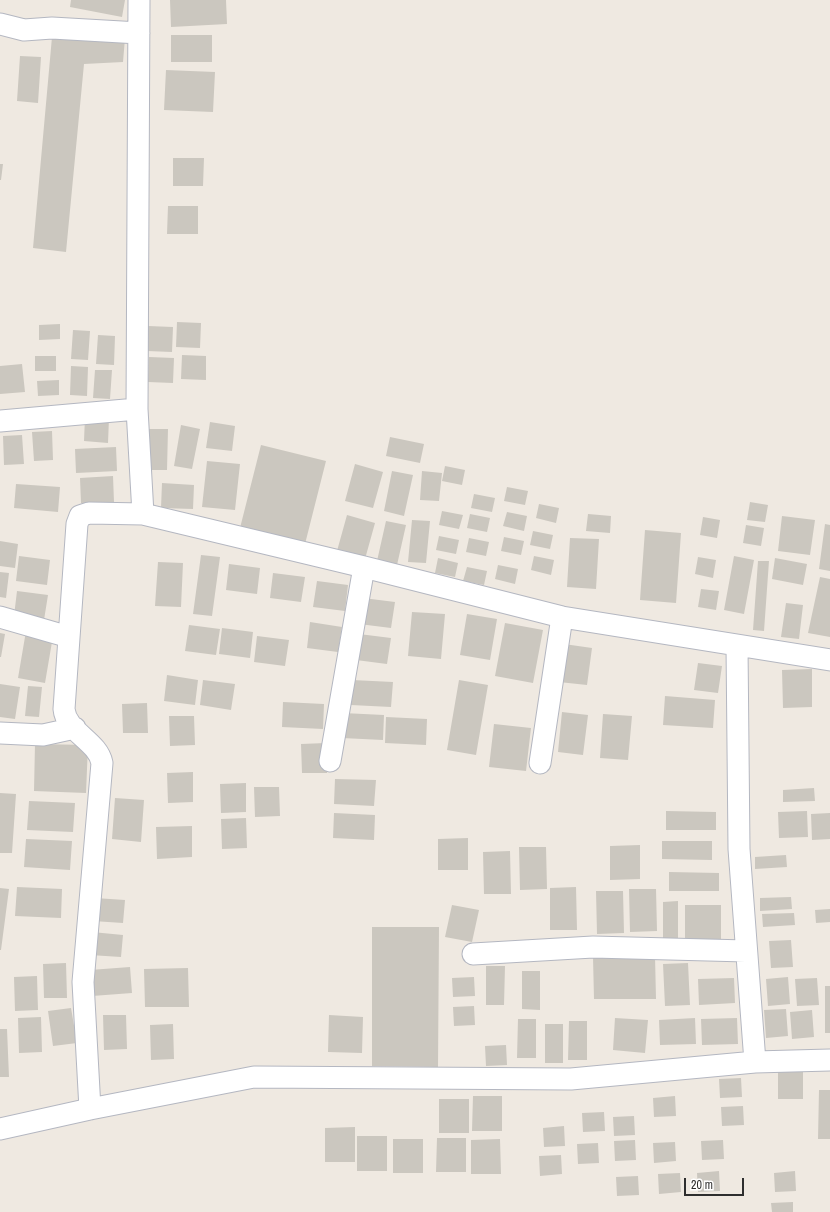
<!DOCTYPE html>
<html>
<head>
<meta charset="utf-8">
<style>
  body { margin:0 }
  #map { position:relative; width:830px; height:1212px; overflow:hidden; background:#efe9e1; font-family:"Archivo Narrow",sans-serif }
  canvas { display:block }
  .scale { position:absolute; left:684px; top:1178px; width:60px; height:18px; box-sizing:border-box; border:2px solid #2e2e2e; border-top:0; padding-left:5px; font-size:12px; line-height:14px; white-space:nowrap; color:#2e2e2e; -webkit-text-stroke:3px #fff; paint-order:stroke }
</style>
</head>
<body>
<div id="map">
<canvas width="830" height="1212"></canvas>
<div class="scale">20 m</div>
</div>
<script>
const g = document.querySelector('canvas').getContext('2d');
g.lineJoin = 'round';
function fill(path, color) {
  g.fillStyle = color;
  g.fill(path, 'evenodd');
}
function stroke(path, color, width, dash) {
  g.strokeStyle = color;
  g.lineWidth = width;
  g.lineCap = dash ? 'butt' : 'round';
  g.setLineDash(dash || []);
  g.stroke(path);
}
const building = new Path2D(`
  M71,0H125L122,17L70,7Z
  M170,0H226L227,24L171,27Z
  M171,35H212V62H171Z
  M52,37L125,38L123,62L84,64L66,252L33,248Z
  M20,56L41,57L38,103L17,101Z
  M166,70L215,72L213,112L164,110Z
  M173,158H204L203,186H173Z
  M0,164H3L1,180H0Z
  M168,206H198V234H167Z
  M177,322L201,323L200,348L176,347Z
  M60,324V339L39,340V325Z
  M148,326L173,327L172,352L147,351Z
  M73,330L90,331L88,360L71,359Z
  M98,335L115,336L114,365L96,364Z
  M182,355L206,356V380L181,379Z
  M35,356H56V371H35Z
  M149,357L174,358L173,383L148,382Z
  M22,364L25,392L0,394V366Z
  M71,366L88,367L87,396L70,395Z
  M95,370H112L110,399L93,398Z
  M59,380V395L38,396L37,381Z
  M85,417L109,418L108,443L84,441Z
  M210,422L235,426L232,451L206,448Z
  M181,425L200,429L192,469L174,466Z
  M144,429H168L167,470H144Z
  M52,431L53,460L34,461L32,432Z
  M22,435L24,464L4,465L3,436Z
  M390,437L424,444L420,463L386,456Z
  M261,445L326,461L305,544L240,528Z
  M116,447L117,471L76,473L75,449Z
  M207,461L240,464L235,510L202,507Z
  M355,464L383,472L373,508L345,501Z
  M445,466L465,470L462,485L442,481Z
  M392,471L413,475L404,516L384,511Z
  M422,471L442,473L439,501L420,500Z
  M113,476L114,502L81,503L80,478Z
  M162,483L194,485L193,509L161,508Z
  M16,484L60,487L58,512L14,508Z
  M507,487L528,491L525,505L504,501Z
  M474,494L495,498L492,512L471,508Z
  M750,502L768,505L765,522L747,520Z
  M539,504L559,508L556,523L536,518Z
  M442,511L463,515L459,529L439,525Z
  M507,512L527,516L524,531L503,526Z
  M470,514L490,518L487,532L467,528Z
  M588,514L611,516L610,533L586,531Z
  M347,515L375,523L365,559L337,551Z
  M782,516L815,520L810,555L778,551Z
  M703,517L720,520L717,538L700,535Z
  M412,520L430,521L426,563L408,562Z
  M386,521L406,525L397,565L377,561Z
  M825,524L830,525V571L819,569Z
  M746,525L764,528L761,546L743,543Z
  M645,530L681,533L676,603L640,600Z
  M533,531L553,535L550,549L530,545Z
  M439,536L459,540L456,554L436,550Z
  M504,537L524,541L521,555L501,551Z
  M469,538L489,542L486,556L466,552Z
  M570,538L599,539L596,589L567,587Z
  M0,541L18,544L15,568L0,566Z
  M201,555L220,557L212,616L193,614Z
  M19,556L50,560L47,585L16,581Z
  M534,556L554,560L551,575L531,570Z
  M734,556L754,560L744,614L724,610Z
  M698,557L716,560L713,578L695,574Z
  M438,558L458,563L455,577L435,573Z
  M775,558L807,564L803,585L772,579Z
  M758,561H769L764,631L753,630Z
  M158,562L183,563L181,607L155,606Z
  M229,564L260,568L257,594L226,590Z
  M498,565L518,569L515,584L495,579Z
  M467,567L487,571L484,585L463,581Z
  M0,572L9,573L6,598L0,597Z
  M273,573L305,577L301,602L270,598Z
  M820,577L830,579V637L808,633Z
  M317,581L348,585L345,611L313,607Z
  M701,589L719,591L716,610L698,607Z
  M17,591L48,595L44,620L14,616Z
  M363,598L395,602L391,628L359,624Z
  M786,603L803,605L799,639L781,637Z
  M412,612L445,614L441,659L408,656Z
  M467,614L497,619L490,660L460,655Z
  M310,622L342,627L338,652L307,648Z
  M505,623L543,630L533,683L495,676Z
  M189,625L220,629L216,655L185,651Z
  M222,628L253,632L250,658L219,654Z
  M26,631L53,636L45,683L18,678Z
  M0,633L5,634L1,657H0Z
  M359,634L391,638L387,664L356,660Z
  M257,636L289,640L285,666L254,662Z
  M564,644L592,648L587,685L559,682Z
  M698,663L722,666L718,693L694,690Z
  M812,669V707L783,708L782,670Z
  M167,675L198,680L195,705L164,701Z
  M203,680L235,684L231,710L200,705Z
  M352,680L393,682L391,707L351,705Z
  M459,680L488,685L476,755L447,750Z
  M0,684L20,687L15,719L0,717Z
  M28,686L42,687L39,717L25,716Z
  M665,696L715,700L713,728L663,725Z
  M283,702L324,704L323,729L282,727Z
  M147,703L148,733H123L122,704Z
  M562,712L588,715L583,755L558,752Z
  M343,713L384,715L383,740L342,738Z
  M603,714L632,716L628,760L600,758Z
  M169,716H194L195,745L170,746Z
  M386,717L427,719L426,745L385,743Z
  M494,724L531,728L526,771L489,767Z
  M326,743L327,773H302L301,744Z
  M35,744L88,745L86,793L34,791Z
  M193,772V802L168,803L167,773Z
  M335,779L376,780L374,806L334,804Z
  M246,783V812L221,813L220,784Z
  M254,787H279L280,816L255,817Z
  M814,788L815,801L783,802V790Z
  M0,793L16,794L12,853H0Z
  M115,798L144,800L141,842L112,839Z
  M29,801L75,803L73,832L27,830Z
  M666,811L716,812V830H666Z
  M807,811L808,837L779,838L778,812Z
  M334,813L375,815L374,840L333,838Z
  M830,813V839L812,840L811,814Z
  M246,818L247,848L222,849L221,819Z
  M192,826V857L157,859L156,827Z
  M468,838V870H438V839Z
  M26,839L72,841L70,870L24,867Z
  M662,841H712V860L662,859Z
  M640,845V879L610,880V846Z
  M519,847H546L547,889L520,890Z
  M510,851L511,894H484L483,852Z
  M786,855L787,867L755,869V857Z
  M669,872L719,873V891H669Z
  M17,887L62,889L61,918L15,916Z
  M576,887L577,930H550V888Z
  M0,888L9,889L1,950H0Z
  M629,889H656L657,931L630,932Z
  M596,891H623L624,933L597,934Z
  M791,897L792,909L760,911V898Z
  M95,898L125,900L123,923L93,921Z
  M678,901V942H663V902Z
  M452,905L479,910L472,942L445,937Z
  M685,905H721V945H685Z
  M830,909V922L816,923L815,910Z
  M794,913L795,925L763,927L762,914Z
  M372,927H439L438,1067L372,1066Z
  M92,932L123,935L121,957L90,955Z
  M791,940L793,967L771,968L769,941Z
  M655,956L656,999H594L593,957Z
  M66,963L67,998H44L43,964Z
  M688,963L690,1005L665,1006L663,964Z
  M486,966H505L504,1005H486Z
  M130,967L132,993L92,996L90,970Z
  M188,968L189,1007H145L144,969Z
  M522,971H540V1010L522,1009Z
  M37,976L38,1010L15,1011L14,977Z
  M474,977L475,996L453,997L452,978Z
  M788,977L790,1004L768,1006L766,979Z
  M734,978L735,1003L699,1005L698,979Z
  M817,978L819,1005L797,1006L795,979Z
  M825,986H830V1033H825Z
  M474,1006L475,1025L454,1026L453,1007Z
  M71,1008L77,1043L53,1046L48,1011Z
  M786,1009L788,1036L766,1038L764,1010Z
  M812,1010L814,1037L792,1039L790,1012Z
  M103,1015H126L127,1049L104,1050Z
  M329,1015L363,1017L362,1053L328,1052Z
  M41,1017L42,1052L19,1053L18,1018Z
  M615,1018L648,1020L645,1053L613,1050Z
  M695,1018L696,1044L660,1045L659,1020Z
  M737,1018L738,1044L702,1045L701,1019Z
  M518,1019H536V1058H517Z
  M569,1021H587V1060H568Z
  M173,1024L174,1059L151,1060L150,1025Z
  M545,1024H563V1063H545Z
  M0,1029H7L9,1077H0Z
  M506,1045L507,1065L486,1066L485,1046Z
  M778,1064H803V1099H778Z
  M741,1078L742,1097L720,1098L719,1079Z
  M819,1090H830V1139H818Z
  M473,1096H502V1131H472Z
  M675,1096L676,1116L654,1117L653,1098Z
  M439,1099H469V1133H439Z
  M743,1106L744,1125L722,1126L721,1107Z
  M604,1112L605,1131L583,1132L582,1113Z
  M634,1116L635,1135L614,1136L613,1117Z
  M564,1126L565,1146L544,1147L543,1128Z
  M355,1127V1162H325V1128Z
  M357,1136H387V1171H357Z
  M437,1138H466V1172H436Z
  M393,1139H423V1173H393Z
  M500,1139L501,1174H471V1140Z
  M635,1140L636,1160L615,1161L614,1141Z
  M723,1140L724,1159L702,1160L701,1141Z
  M675,1142L676,1161L654,1163L653,1143Z
  M598,1143L599,1163L578,1164L577,1144Z
  M561,1155L562,1174L540,1176L539,1156Z
  M719,1171L720,1191L698,1192L697,1173Z
  M795,1171L796,1191L775,1192L774,1173Z
  M680,1173L681,1192L659,1194L658,1174Z
  M638,1176L639,1195L617,1196L616,1177Z
  M793,1202V1212H772L771,1203Z`);
const minor = new Path2D(`
  M139,0L137,409L143,514
  M0,24L24,30L52,28L139,33
  M0,421L137,409
  M0,617L69,637
  M737,646L739,849L755,1062
  M0,733L43,735L75,728
  M330,761L364,567
  M540,763L562,617
  M473,954L593,947L746,951
  M90,1109L83,982L102,763C98,741 66,732 64,709L77,524L80,516L89,513L143,514L364,567L562,617L830,660
  M0,1129L90,1109L254,1077L571,1079L755,1062L830,1060`);
fill(building, '#cbc7bf');
stroke(minor, '#b4b7c1', 23);
stroke(minor, '#fff', 21);
</script>
</body>
</html>
